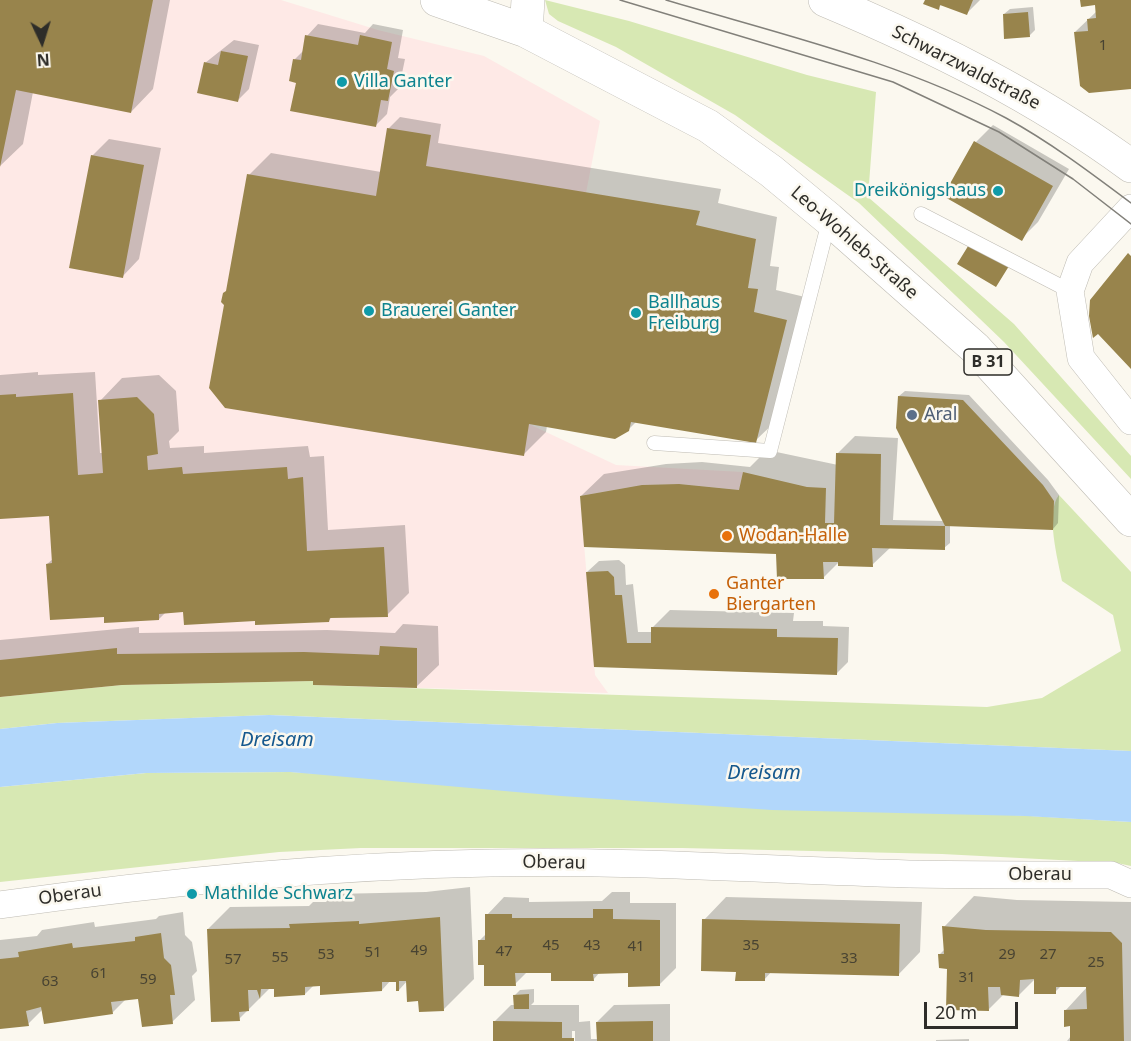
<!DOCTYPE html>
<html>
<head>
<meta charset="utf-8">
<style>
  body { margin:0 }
  #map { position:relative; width:1131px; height:1041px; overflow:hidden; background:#fbf8ef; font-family:"Noto Sans",sans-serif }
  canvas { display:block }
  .north { position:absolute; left:12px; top:12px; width:60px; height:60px; -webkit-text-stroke:4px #fbf8ef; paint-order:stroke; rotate:176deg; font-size:16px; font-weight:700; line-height:24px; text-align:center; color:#2e2d29 }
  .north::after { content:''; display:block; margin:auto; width:21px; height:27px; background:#2e2d29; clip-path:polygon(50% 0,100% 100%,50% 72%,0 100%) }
  .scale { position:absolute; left:924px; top:1002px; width:94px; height:27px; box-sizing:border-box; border:3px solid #2e2d29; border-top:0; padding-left:8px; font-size:18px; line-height:21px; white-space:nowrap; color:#2e2d29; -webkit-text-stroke:4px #fbf8ef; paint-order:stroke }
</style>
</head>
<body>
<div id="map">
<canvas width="1131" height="1041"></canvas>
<div class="north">N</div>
<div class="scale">20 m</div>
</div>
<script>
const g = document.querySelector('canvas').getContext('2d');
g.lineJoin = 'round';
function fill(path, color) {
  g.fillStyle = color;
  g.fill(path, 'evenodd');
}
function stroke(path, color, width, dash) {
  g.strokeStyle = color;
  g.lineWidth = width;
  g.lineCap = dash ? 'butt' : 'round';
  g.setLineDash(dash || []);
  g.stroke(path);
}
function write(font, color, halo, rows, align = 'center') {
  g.font = font + ' "Noto Sans",sans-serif';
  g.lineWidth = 5;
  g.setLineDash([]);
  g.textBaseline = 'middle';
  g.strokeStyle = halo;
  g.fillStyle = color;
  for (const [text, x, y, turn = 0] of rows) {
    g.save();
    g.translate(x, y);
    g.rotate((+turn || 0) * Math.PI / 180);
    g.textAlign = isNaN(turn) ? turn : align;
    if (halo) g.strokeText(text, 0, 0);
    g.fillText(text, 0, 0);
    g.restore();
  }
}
const industrial = new Path2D(`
  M0,0H281L378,30L484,56L600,121L586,193L529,424L616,465L743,472L739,490L679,484L642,485L580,496L595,675L608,693L313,685V681L122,685L0,697Z`);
const green = new Path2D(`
  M545,0L629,21L807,75L876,92L868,197L1014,324L1131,456V479L1004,342L859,203L735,115L616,47L558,21L549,14Z
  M1059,495L1131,572V751L270,715L57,723L0,729V697L122,685L313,681V685L987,707L1042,698L1121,651L1113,615L1062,581C1058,560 1045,512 1059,495Z
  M290,772L1131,822V866L1117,863L942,854L682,848H361L279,852L0,882V787L146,773Z`);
const water = new Path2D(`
  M269,715L1131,751V822L1025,816L772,810L561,796L290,772L146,773L0,787V729L57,723Z`);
const shadow = new Path2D(`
  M0,0H170L153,89L131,112L33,92L23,144L0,166Z
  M926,0H980L967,13L942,4L938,8Z
  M1082,0H1131V87L1075,32L1097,11L1096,3Z
  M1033,7L1035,30L1029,36L1004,14L1010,9Z
  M318,24L365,33L373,24L403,30L398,58L405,59L399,88L390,97L387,114L375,126L297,82L295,59L304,50L307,36Z
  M234,40L259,45L249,89L238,100L205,63Z
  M400,117L441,124L438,143L721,189L718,203L777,217L770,266L779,267L776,290L809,298L778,419L755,441L636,422L628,430L547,426L546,432L524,454L228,290L249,175L271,153L381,172L388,129Z
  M993,125L1069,169L1038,222L1021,239L976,142Z
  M109,139L161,148L139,259L122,277L92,156Z
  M38,372V375L95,372L100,453H103L100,401L122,378L159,375L176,391L179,431L169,441L170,448L204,446V453L308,446L310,457L324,456L328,530L405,525L409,593L387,615L333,616L329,620L256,619L184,611L166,612L159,619L47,564L53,559L50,515L0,517V375Z
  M905,391L969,395L1048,480L1059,495L1058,523L1053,529L950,525V543L944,548L891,547L872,565L839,562L823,578L777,552L581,496L604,474L666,464L702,462L750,467L767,450L838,465V453L855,436L898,438L893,520L944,521L899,396Z
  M619,560L625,565L626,585L633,584L638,632H653V627L670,610L794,613L793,621H823V626L849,627L848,662L837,673L595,665L587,572L599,561Z
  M403,624L438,626L439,665L416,687L315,680L122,683L0,696V640L139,627V633L327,630L395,633Z
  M470,887L474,979L444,1009L420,1000L408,980L399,990L397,980H391L382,990L321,984L314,985L305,994L271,987L239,1019L208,929L230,907L309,906L313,902H326L333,894L426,892Z
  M612,892H630V903H676V968L659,985L630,972H600L593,980L553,971H528L515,984L486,963L479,941L487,933V915L504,897L529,898V902L602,901Z
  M974,896L1017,900L1131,902V1041H1067L1071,1036L1072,1025L1065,1011L1088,986L1062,985L1055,992L1036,978L1019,995L1004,994L989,1009L939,955L945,949L944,927Z
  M726,897L922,902L920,952L898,975L772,971L764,980L737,970L704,920Z
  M183,912L185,935L192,942L197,971L192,976L195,1000L172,1022L139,998L126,999L112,1013L43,1009L28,1024L0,1022V940L37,936L42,930L94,922L95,927L156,919L159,916Z
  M534,989V1002L531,1005H579V1022L590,1021L591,1039H598L597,1022L614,1005L670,1004V1041H575V1031H572V1041H494V1022L511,1005H515V995L520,990Z
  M969,1039V1041H936V1040Z`);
const building = new Path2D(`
  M0,0H153L131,113L16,90L0,167Z
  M925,0H973L967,15L940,5L939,10L923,4Z
  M1080,0H1131V89L1089,93L1080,86L1074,32L1088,31L1087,19L1096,18L1095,5L1081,7Z
  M1028,12L1030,37L1004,39L1003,14Z
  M305,35L358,45L360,35L392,42L387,69L394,71L388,101L381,100L376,127L290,111L296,83L289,81L293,59L301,60Z
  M221,51L248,56L238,102L197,93L204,62L218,65Z
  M387,128L431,135L426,166L700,211L696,225L756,239L748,288L758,289L754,312L787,320L756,443L631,422L629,431L615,439L529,424L524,456L225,408L209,388L224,305L221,302L223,293L226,291L247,174L376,196Z
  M974,141L1053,186L1022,241L943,196Z
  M91,155L144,165L123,278L69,268Z
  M970,243L1009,266L996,287L957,264Z
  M1128,253L1131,256V369L1098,334L1093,338L1089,316L1090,300Z
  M73,393L78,475L103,473L98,400L137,397L154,414L158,454L147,456L148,470L182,467L183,474L287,467L288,479L303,477L307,551L384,547L388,617L330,618L329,622L255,625V621L184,625L183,612L159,614V620L104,623V617L50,620L46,564L52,563L49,516L0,519V395L16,394V397Z
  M898,396L963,400L1043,485L1054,501L1053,530L945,526L896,428Z
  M836,453L881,454L880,525L945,526V550L872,548L873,567L838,566V562H823L824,579H777L776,554L584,547L580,496L642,485L679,484L739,490L743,472L807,487L826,488L825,523H834Z
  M608,571L614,577L615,595H622L627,643H651V627L777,629V637L838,638L837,675L594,667L586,572Z
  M380,646L417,648V688L313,685V681L122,685L0,697V660L117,648V654L304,652L379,655Z
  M593,909H613V919L660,920V986L628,987V973L593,974L594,981H551V973H515L516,986H484V965H478V940H485V914H512V918H593Z
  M440,917L444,1011L419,1012L418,1001L407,1002L406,981H399V991H396V982H382V991L320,995V986L305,987V995L274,997V989H261L260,999L257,990H248L249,1011L239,1012L240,1021L211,1022L207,929L290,928L289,924L359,921V924Z
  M702,919L900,924L899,976L765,973V981H735L736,972L701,971Z
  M942,926L986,930L1111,932L1122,943L1124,1041H1070V1026L1064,1027V1010L1087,1009L1086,987H1056V994H1034V979L1020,980L1019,997L1001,995L1000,987H988L989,1011L946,1010L947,969L939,968L938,954H944Z
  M161,933L164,958L171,965L175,995H170L173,1024L142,1027L138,999L111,1002L113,1014L44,1024L41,1007L26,1011L29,1026L0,1029V959L19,957L18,952L72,943L73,948L135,941V937Z
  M529,994V1009H514L513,995Z
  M493,1021L562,1022V1038H574V1041H493Z
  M653,1021V1041H597L596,1022Z`);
const lane = new Path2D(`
  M921,214L1070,291
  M654,443L770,451L829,221`);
const street = new Path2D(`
  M1131,208L1080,263L1070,291L1081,358L1131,421
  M0,905C162,882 326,866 490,863C630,860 770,870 909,874C976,875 1044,875 1111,875L1131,884`);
const primary = new Path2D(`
  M437,0L526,31L708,126L771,171L829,219L975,348L1131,520
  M825,0C932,45 1037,97 1131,166
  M526,31L528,0`);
const tram = new Path2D(`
  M620,0L893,82L999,132L1073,179L1131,224
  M666,0C780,34 901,62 1006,118C1050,142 1091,173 1131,203`);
const markers = [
  [342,82,6,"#0f9aa8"],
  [998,191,6,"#0f9aa8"],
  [369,311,6,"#0f9aa8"],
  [636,313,6,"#0f9aa8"],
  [912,415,6,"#5c6f8a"],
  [727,536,6,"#e8710a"],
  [714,594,6,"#e8710a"],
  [192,894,6,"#0f9aa8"]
];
const numberNames = [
  ["1",1103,46],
  ["45",551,946],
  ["43",592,946],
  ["35",751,946],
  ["41",636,947],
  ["49",419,951],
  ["47",504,952],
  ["51",373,953],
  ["53",326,955],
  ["29",1007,955],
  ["27",1048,955],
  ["55",280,958],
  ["33",849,959],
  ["57",233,960],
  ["25",1096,963],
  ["61",99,974],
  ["31",967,978],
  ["59",148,980],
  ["63",50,982]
];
const shields = [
  [988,362,48]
];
const shieldNames = [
  ["B 31",988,362]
];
const streetNames = [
  ["Schwarzwaldstraße",966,68,27],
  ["Leo-Wohleb-Straße",854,243,41],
  ["Oberau",554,863,1],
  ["Oberau",1040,875],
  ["Oberau",70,895,-8]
];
const cultureNames = [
  ["Villa Ganter",354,82],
  ["Dreikönigshaus",986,191,"right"],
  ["Ballhaus",648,303],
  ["Freiburg",648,324],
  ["Brauerei Ganter",381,311],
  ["Mathilde Schwarz",204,894]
];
const serviceNames = [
  ["Aral",924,415]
];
const foodNames = [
  ["Wodan-Halle",739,536],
  ["Ganter",726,584],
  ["Biergarten",726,605]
];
const waterNames = [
  ["Dreisam",277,740],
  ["Dreisam",764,773]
];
fill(industrial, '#fee9e6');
fill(green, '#d7e8b3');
fill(water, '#b2d7fb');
fill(shadow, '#0003');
fill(building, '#98844c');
stroke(lane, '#bebbb3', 15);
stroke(street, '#bebbb3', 28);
stroke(primary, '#bebbb3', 34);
stroke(lane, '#fff', 14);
stroke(street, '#fff', 27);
stroke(primary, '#fff', 33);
stroke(tram, '#82807a', 1.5);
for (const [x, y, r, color] of markers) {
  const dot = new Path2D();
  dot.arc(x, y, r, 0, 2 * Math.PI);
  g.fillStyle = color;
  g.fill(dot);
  stroke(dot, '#fbf8ef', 2);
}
write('15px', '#484332', null, numberNames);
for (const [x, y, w] of shields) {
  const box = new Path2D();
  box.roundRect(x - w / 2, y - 13, w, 26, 4.5);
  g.fillStyle = '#fbf8ef';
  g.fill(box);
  stroke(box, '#2e2d29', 1.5);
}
write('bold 16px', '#2e2d29', null, shieldNames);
write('18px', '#2e2d29', '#fbf8ef', streetNames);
write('18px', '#0d838f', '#fbf8ef', cultureNames, 'left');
write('18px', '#4e5e75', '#fbf8ef', serviceNames, 'left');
write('18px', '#c56008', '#fbf8ef', foodNames, 'left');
write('italic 20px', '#15588e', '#fbf8ef', waterNames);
</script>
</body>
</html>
